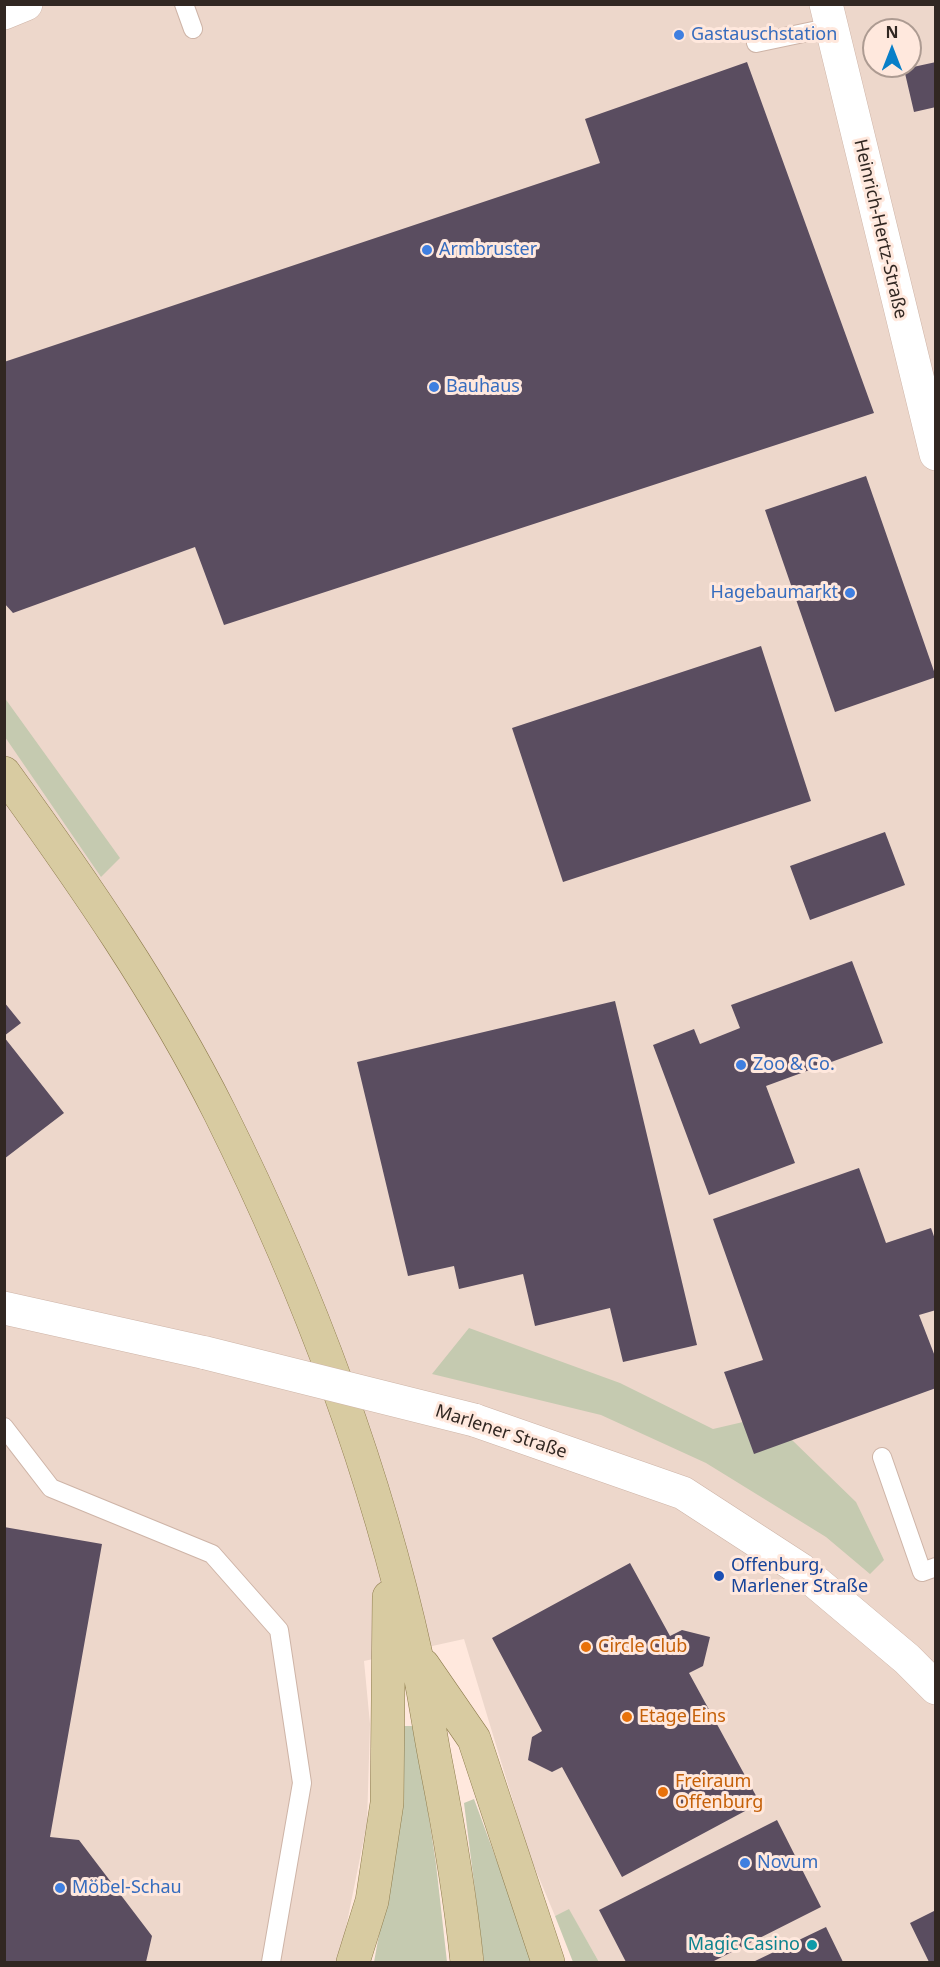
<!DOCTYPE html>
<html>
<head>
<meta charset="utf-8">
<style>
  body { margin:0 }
  #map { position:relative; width:940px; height:1967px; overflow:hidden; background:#ffe8dd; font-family:"Noto Sans",sans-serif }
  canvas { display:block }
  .frame { position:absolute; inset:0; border:6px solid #312722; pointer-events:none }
  .north { position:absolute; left:862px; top:18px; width:60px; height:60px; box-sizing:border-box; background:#ffe8dd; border:2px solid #ad9b92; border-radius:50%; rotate:0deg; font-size:16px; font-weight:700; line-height:24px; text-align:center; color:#312722 }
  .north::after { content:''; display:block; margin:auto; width:21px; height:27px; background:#087fc8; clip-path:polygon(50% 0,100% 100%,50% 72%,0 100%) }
</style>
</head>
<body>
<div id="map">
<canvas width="940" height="1967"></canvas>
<div class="frame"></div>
<div class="north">N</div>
</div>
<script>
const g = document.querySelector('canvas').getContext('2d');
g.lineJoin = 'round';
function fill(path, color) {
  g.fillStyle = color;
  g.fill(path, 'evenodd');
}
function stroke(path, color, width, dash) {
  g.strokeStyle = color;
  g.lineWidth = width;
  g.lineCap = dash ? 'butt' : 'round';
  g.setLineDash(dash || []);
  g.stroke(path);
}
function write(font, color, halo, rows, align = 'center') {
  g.font = font + ' "Noto Sans",sans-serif';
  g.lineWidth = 6;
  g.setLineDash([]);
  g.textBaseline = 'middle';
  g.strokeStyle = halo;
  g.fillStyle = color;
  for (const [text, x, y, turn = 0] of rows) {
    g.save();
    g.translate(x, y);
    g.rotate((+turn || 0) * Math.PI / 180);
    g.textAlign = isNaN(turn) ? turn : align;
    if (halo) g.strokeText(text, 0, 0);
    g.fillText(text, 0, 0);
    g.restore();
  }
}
const commercial = new Path2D(`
  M5,5H935V1962H599L569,1910L555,1916L529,1854L464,1639L364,1661L370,1724L367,1823L339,1962H5ZM874,30H910V66H874Z`);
const green = new Path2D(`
  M4,697L120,858L101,877L5,737Z
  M469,1328L620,1383L713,1429L743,1422L792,1440L856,1502L884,1560L870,1574L826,1537L706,1463L601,1415L432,1374Z
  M402,1726H415L436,1864L447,1962H374L394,1853Z
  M474,1799L534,1962H484L464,1803Z
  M569,1909L599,1962H573L555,1916Z`);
const building = new Path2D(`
  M747,62L874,413L224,625L195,547L13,613L4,603V362L600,163L585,119Z
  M936,62V107L914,112L904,69Z
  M866,476L936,677L835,712L765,510Z
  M761,646L811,801L563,882L512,728Z
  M885,832L905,885L810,920L790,866Z
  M852,961L883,1043L766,1086L795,1163L709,1195L653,1045L694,1029L700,1044L740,1028L731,1005Z
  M615,1001L697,1345L623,1362L610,1308L535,1326L523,1274L459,1289L454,1266L408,1276L357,1062Z
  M4,1002L21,1023L4,1036Z
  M4,1037L64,1113L4,1159Z
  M859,1168L886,1243L931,1228L936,1242V1310L919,1315L936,1359V1388L754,1454L724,1372L763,1360L713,1219Z
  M4,1527L102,1544L50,1837L79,1840L152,1936L146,1962H4Z
  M630,1563L670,1636L682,1630L710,1637L703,1666L689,1673L760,1803L622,1877L562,1767L552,1772L528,1760L532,1737L542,1731L492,1638Z
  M777,1820L821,1907L712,1962H626L599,1910Z
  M936,1910V1962H929L910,1923Z
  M826,1927L843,1962H753Z`);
const service = new Path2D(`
  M184,4L193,29
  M756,43L832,27
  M4,1427L51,1488L212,1554L279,1630L302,1783L271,1962
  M882,1457L922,1572L936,1567`);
const minor = new Path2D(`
  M4,13L26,4`);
const tertiary = new Path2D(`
  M826,4L936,454
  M4,1308L206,1353
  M474,1420L683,1493L800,1569L907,1659L936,1688`);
const primary = new Path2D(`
  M4,773C83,882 160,993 220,1113C305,1284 375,1468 416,1655C424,1691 429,1728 436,1764C449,1830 460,1895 467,1962
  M423,1665L474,1739L548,1962
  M353,1962L372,1901L387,1803L389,1597`);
const tertiaryBridge = new Path2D(`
  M206,1353L474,1420`);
const markers = [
  [679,35,6,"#3f7fe0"],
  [427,250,6,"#3f7fe0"],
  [434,387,6,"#3f7fe0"],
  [850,593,6,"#3f7fe0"],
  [741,1065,6,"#3f7fe0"],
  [719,1576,6,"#1a4fb4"],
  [586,1647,6,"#e8710a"],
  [627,1717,6,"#e8710a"],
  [663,1792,6,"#e8710a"],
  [745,1863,6,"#3f7fe0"],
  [60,1888,6,"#3f7fe0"],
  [812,1945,6,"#0f9aa8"]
];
const shopNames = [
  ["Gastauschstation",691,35],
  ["Armbruster",439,250],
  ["Bauhaus",446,387],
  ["Hagebaumarkt",838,593,"right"],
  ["Zoo & Co.",753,1065],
  ["Novum",757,1863],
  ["Möbel-Schau",72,1888]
];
const streetNames = [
  ["Heinrich-Hertz-Straße",880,229,77],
  ["Marlener Straße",501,1432,18]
];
const transitNames = [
  ["Offenburg,",731,1566],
  ["Marlener Straße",731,1587]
];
const foodNames = [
  ["Circle Club",598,1647],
  ["Etage Eins",639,1717],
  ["Freiraum",675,1782],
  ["Offenburg",675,1803]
];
const cultureNames = [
  ["Magic Casino",800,1945]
];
fill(commercial, '#edd7cb');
fill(green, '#c5cab0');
fill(building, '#5a4d60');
stroke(service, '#ceb4a7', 20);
stroke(minor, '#ceb4a7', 34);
stroke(tertiary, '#ceb4a7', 34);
stroke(primary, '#8d7b4c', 34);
stroke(service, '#fff', 18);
stroke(minor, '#fff', 33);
stroke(tertiary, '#fff', 33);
stroke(primary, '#d8cba1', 33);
stroke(tertiaryBridge, '#ceb4a7', 34, []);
stroke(tertiaryBridge, '#fff', 33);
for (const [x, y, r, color] of markers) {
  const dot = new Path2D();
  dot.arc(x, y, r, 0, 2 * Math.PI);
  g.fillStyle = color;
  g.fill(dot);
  stroke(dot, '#ffe8dd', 2);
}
write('18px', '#366cbe', '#ffe8dd', shopNames, 'left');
write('18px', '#312722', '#ffe8dd', streetNames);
write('18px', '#164399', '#ffe8dd', transitNames, 'left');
write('18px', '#c56008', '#ffe8dd', foodNames, 'left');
write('18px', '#0d838f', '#ffe8dd', cultureNames, 'right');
</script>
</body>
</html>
